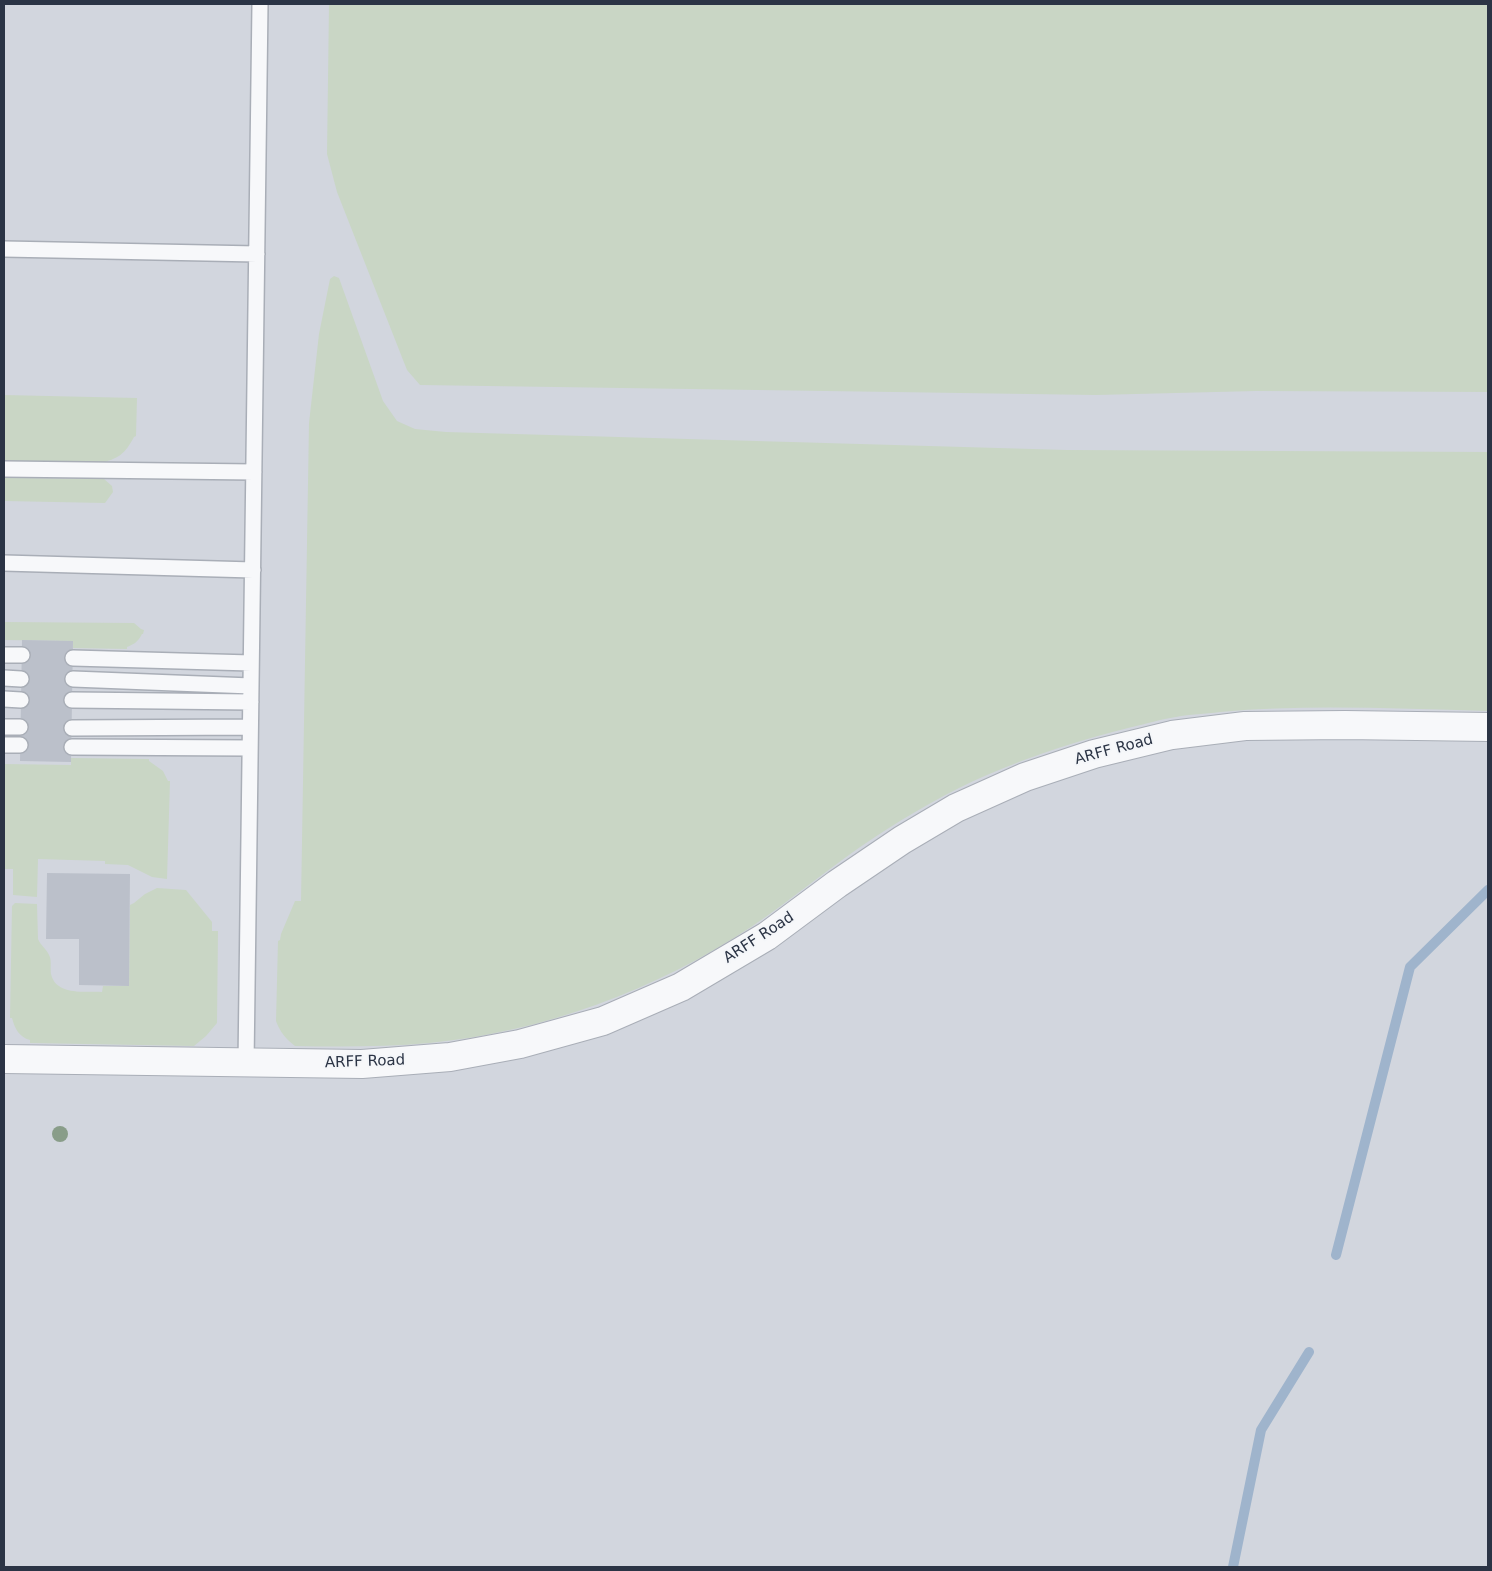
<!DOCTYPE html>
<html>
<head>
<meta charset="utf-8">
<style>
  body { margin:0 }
  #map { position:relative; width:1492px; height:1571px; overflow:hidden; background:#e4e7ec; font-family:"DejaVu Sans",sans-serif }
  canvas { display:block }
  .frame { position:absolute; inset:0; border:5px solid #2b3445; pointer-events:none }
</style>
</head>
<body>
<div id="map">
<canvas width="1492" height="1571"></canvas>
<div class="frame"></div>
</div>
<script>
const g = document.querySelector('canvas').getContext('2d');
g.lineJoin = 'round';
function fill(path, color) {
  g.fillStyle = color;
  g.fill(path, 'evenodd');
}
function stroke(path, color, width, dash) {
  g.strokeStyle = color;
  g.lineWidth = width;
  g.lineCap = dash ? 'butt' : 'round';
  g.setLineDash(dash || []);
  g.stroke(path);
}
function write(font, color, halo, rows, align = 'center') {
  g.font = font + ' "DejaVu Sans",sans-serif';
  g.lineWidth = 4;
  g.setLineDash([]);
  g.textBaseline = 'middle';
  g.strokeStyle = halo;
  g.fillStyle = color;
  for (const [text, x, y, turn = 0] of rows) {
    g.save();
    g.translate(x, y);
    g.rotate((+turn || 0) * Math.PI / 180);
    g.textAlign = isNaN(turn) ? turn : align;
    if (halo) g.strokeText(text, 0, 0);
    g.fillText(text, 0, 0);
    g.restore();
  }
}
const built = new Path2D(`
  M4,4H1488V1567H4Z`);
const green = new Path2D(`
  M329,4H1488V392L1256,391L1096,395L420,385L407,370L337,192L327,154Z
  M334,276L339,278L383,401L397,421L415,429L446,432L1067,450L1488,452V711C1399,709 1309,704 1220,712C1205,714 1190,714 1176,717C1161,719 1146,724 1132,727C1083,739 1033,755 987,775C950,791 908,815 875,837C832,865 793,899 751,927C656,990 543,1032 429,1043C385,1047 340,1047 295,1046C286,1039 280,1032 276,1021L278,941L280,940L281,934L295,901H301L309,423L319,334L330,279Z
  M4,395L137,398L136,436L134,437C125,454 118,459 100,463L4,461Z
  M4,478L104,479L112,486L113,492L105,503L4,501Z
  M4,622L134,623L141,629L144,630L143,634H142C138,642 134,644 127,647V649L73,648V641L4,640Z
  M71,758L149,759V761L163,771L168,781H170L167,879L152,877L128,865L105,864V861L38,859L37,897L13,895V869H4V764L71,765Z
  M157,888L186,890L212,922V931H218L217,1023L206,1036L194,1046L30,1043V1040C19,1037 15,1029 12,1018H10L12,906L15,903L37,904L38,939C40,945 46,948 49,955C52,960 50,968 51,974C56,996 85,991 102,992L103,986H129L130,905L134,903L145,894Z`);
const stream = new Path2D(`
  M1336,1255L1410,967L1488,890
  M1233,1567L1261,1430L1309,1352`);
const building = new Path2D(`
  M22,640L73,641L71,762L20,761Z
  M47,873L130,874L129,986L79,985V939H46Z`);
const lane = new Path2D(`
  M4,249L257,254
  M4,469L254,472
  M4,563L253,570
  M4,655H22
  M73,658L251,663
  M4,678L21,679
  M73,679L251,686
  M4,699L21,700
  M72,700L251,702
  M4,727H20
  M72,728L250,727
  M4,745H20
  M72,747L250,748
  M246,1063L260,4`);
const street = new Path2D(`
  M4,1059L362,1064L450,1057L520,1044L603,1021L681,987L767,936L837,884L902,840L956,808L1025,777L1094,754L1172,735L1245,726L1345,725L1488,727`);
const trees = [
  [60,1134]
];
const streetNames = [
  ["ARFF Road",1114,750,-15],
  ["ARFF Road",759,938,-33],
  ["ARFF Road",365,1062,-2]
];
fill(built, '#d2d6de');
fill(green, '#c9d6c5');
stroke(stream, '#9fb4cc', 10);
fill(building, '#bbc0ca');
stroke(lane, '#a9aeb7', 18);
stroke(street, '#a9aeb7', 30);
stroke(lane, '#f7f8fa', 15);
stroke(street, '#f7f8fa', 28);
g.fillStyle = '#899d89';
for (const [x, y] of trees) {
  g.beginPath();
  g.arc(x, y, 8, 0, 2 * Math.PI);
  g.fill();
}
write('15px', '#2b3445', '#f4f6f9', streetNames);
</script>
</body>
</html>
